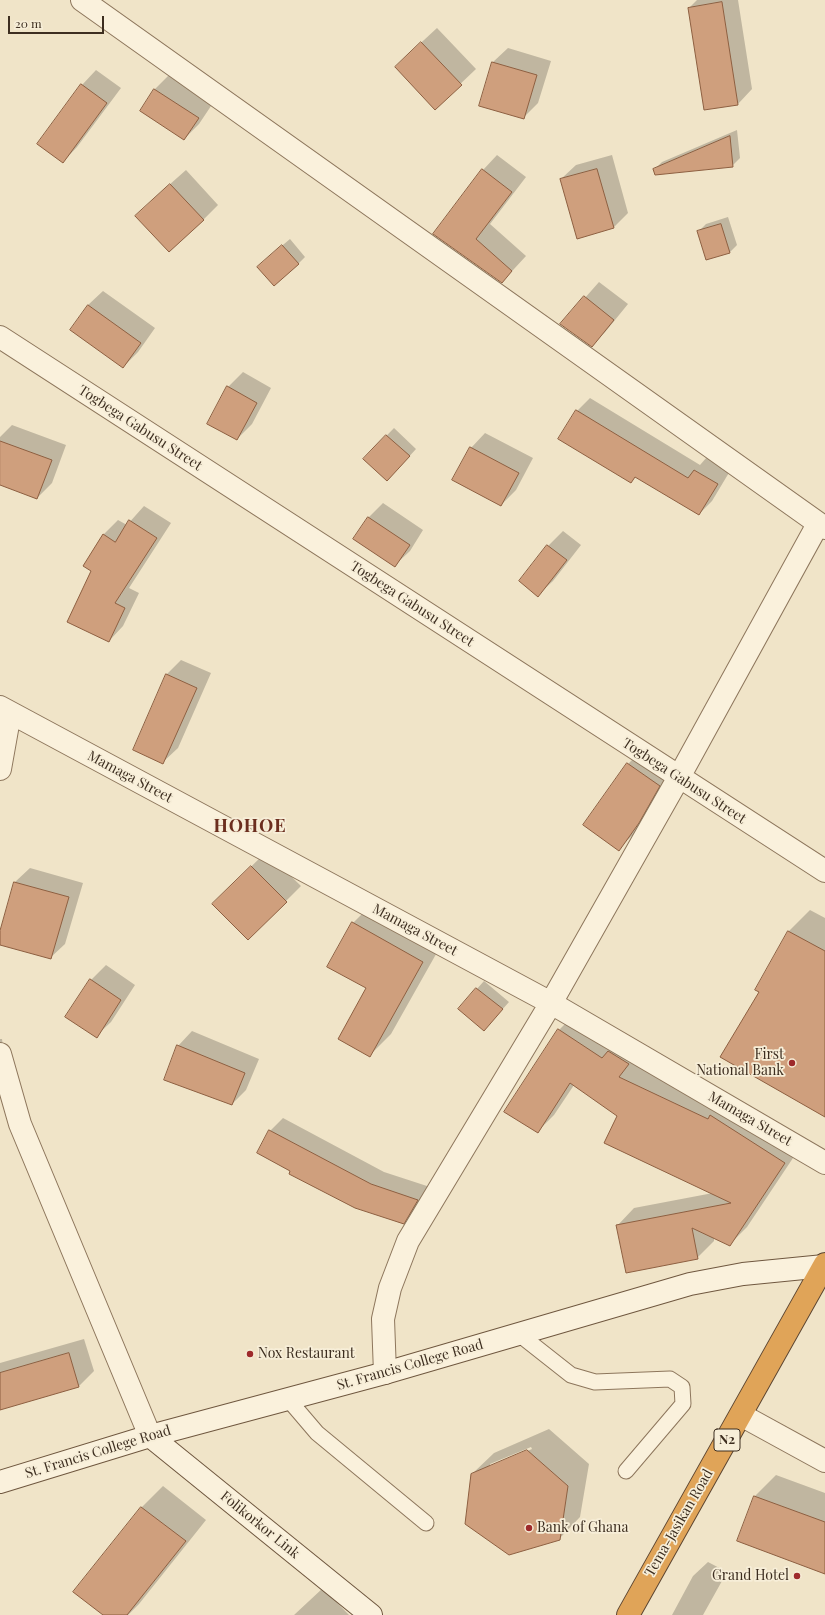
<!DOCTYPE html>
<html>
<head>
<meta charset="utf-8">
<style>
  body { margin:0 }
  #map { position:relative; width:825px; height:1615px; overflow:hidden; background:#f0e4c8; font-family:"Playfair Display",serif }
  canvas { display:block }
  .scale { position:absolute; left:8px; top:16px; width:96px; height:18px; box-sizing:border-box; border:2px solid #3d2e20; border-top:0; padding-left:5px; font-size:12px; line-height:14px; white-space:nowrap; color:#3d2e20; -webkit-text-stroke:3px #f7eed8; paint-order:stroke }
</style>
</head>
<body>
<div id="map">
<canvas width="825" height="1615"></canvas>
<div class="scale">20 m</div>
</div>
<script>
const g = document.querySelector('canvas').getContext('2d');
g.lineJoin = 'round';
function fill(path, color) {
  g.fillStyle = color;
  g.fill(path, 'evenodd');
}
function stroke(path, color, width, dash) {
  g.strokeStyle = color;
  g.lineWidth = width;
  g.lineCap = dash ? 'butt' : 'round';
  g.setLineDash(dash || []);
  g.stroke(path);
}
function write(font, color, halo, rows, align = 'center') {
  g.font = font + ' "Playfair Display",serif';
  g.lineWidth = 3.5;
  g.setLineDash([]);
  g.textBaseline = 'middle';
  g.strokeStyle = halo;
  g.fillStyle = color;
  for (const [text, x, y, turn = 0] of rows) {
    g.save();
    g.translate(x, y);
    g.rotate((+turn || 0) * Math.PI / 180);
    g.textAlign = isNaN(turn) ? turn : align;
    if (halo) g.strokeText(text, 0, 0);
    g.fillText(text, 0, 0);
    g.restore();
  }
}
const shadow = new Path2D(`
  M697,0H738L752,89L738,104L689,8Z
  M437,28L476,69L435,108L411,52Z
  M508,48L551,61L538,103L523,118L493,62Z
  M96,70L121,88L77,147L63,162L82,85Z
  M170,74L213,103L199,124L184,139L141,110L155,89Z
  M737,130L740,158L732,166L654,170L662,162Z
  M497,155L526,177L490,224L526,256L502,282L434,234L483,170Z
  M612,155L628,213L614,227L561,179L576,165Z
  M186,170L218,205L203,220L151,201Z
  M728,217L737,245L730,252L699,231L706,224Z
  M290,239L305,257L298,264L265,260Z
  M599,282L628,304L606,331L592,346L562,324Z
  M103,291L155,328L138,352L123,367L88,305Z
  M243,372L271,388L252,424L237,439L228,387Z
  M590,398L700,465L707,457L730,471L712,501L699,514L636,476L631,482L577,411Z
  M12,425L66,445L52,483L37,498L0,484V437Z
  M394,428L416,449L394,473L364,459Z
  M485,433L533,458L516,490L501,505L471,448Z
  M383,503L423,530L410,551L395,565L368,518Z
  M144,506L171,523L129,588L139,593L123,626L109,641L93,571L103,535L118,520L127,525Z
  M563,531L581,545L553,581L538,595L520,581L548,546Z
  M181,660L211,673L178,748L163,762L166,675Z
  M643,749L674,771L653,807L633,835L618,849L584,825L628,764Z
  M266,852L301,886L248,939L213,904Z
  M30,868L83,883L65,944L50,958L0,944V935L15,882Z
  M374,902L444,940L391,1034L369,1056L367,988L353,923Z
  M810,910L825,918V1110L760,991L756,989L789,931Z
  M106,965L135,985L111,1022L96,1036L91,980Z
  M484,981L509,1002L484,1030L459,1009Z
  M576,1013L801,1146L747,1227L730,1244L714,1237V1241L697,1258L617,1226L634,1208L713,1193L618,1115L574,1085L554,1115L537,1132L559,1030Z
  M192,1031L259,1059L246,1090L232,1104L178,1046Z
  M0,1039H2L6,1071L0,1076Z
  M283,1118L384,1172L430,1187L416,1210L403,1223L292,1170L270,1131Z
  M84,1339L94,1371L79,1386L0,1409V1363Z
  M549,1429L589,1464L580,1517L559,1539L472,1474L494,1453ZM531,1447L532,1449L490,1467V1464Z
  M776,1475L825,1493V1572L755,1496Z
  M163,1486L206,1520L139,1604L128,1615H105L75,1592L142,1507Z
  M708,1562L727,1572L703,1615H672L693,1576Z
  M323,1588L349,1615H294Z`);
const building = new Path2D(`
  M722,2L738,105L704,110L688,8Z
  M421,42L462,85L435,110L395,67Z
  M492,62L537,75L524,119L479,106Z
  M81,84L107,103L63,163L37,144Z
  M154,89L199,118L184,140L140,111Z
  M730,136L733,167L655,175L653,169Z
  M482,169L512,192L476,239L512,271L502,283L433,234Z
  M597,169L614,228L577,239L560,179Z
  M170,184L204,220L169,252L135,216Z
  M721,224L730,253L706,260L697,231Z
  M282,245L299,264L274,286L257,267Z
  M584,296L614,320L592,347L560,324Z
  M88,305L141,343L123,368L70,330Z
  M227,386L257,403L237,440L207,424Z
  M576,410L688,478L694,470L718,484L699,515L635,477L631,483L558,439Z
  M386,435L410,456L387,481L363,459Z
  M0,441L52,460L37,499L0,485Z
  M470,447L519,473L501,506L452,480Z
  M368,517L410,545L395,567L353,539Z
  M129,520L157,538L115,603L125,608L109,642L67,622L91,571L83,566L103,534L115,542Z
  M547,545L567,560L538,597L519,581Z
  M166,674L197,688L163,764L133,750Z
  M627,763L660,786L639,823L619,851L583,825Z
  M251,866L287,902L248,940L212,904Z
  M14,882L69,897L51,959L0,945V931Z
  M352,922L423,962L370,1057L338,1039L366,988L327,967Z
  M788,931L825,951V1117L720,1057L759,992L755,990Z
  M90,979L121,1000L97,1038L65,1017Z
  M476,988L503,1009L484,1031L458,1009Z
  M558,1029L602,1058L608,1051L629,1064L619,1077L708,1119L710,1115L785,1163L730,1246L692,1228L698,1259L626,1273L616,1225L731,1203L604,1143L617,1116L570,1083L538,1133L504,1112Z
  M177,1045L245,1073L232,1105L164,1080Z
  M269,1130L371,1184L418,1200L404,1224L355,1208L289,1174L290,1171L257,1153Z
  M69,1353L79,1387L0,1410V1373Z
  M527,1450L568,1486L560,1540L509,1555L465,1524L471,1474Z
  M754,1496L825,1522V1574L737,1541Z
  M141,1507L186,1541L127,1615H103L73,1592Z`);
const lane = new Path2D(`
  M519,1334L571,1375L595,1382L670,1379L682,1387L683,1404L626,1471
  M288,1399L317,1433L426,1523`);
const street = new Path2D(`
  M82,0L825,528
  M0,337L825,871
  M0,707L551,1003L825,1163
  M0,769L10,713
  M0,1054L20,1124L150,1436
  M385,1373L383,1319L390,1288L408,1241L551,1003L679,777L818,524
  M741,1415L825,1461`);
const secondary = new Path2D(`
  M150,1436L371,1615
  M0,1482L150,1436L385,1373L690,1284L743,1274L824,1266`);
const highway = new Path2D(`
  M628,1615L825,1264`);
const markers = [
  [792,1063,4,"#9e2a2b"],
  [250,1354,4,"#9e2a2b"],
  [529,1528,4,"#9e2a2b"],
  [797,1576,4,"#9e2a2b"]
];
const shields = [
  [727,1440,26]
];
const shieldNames = [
  ["N2",727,1440]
];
const streetNames = [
  ["Togbega Gabusu Street",140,428,33],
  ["Togbega Gabusu Street",412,604,33],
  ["Mamaga Street",130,777,28],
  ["Togbega Gabusu Street",684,781,33],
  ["Mamaga Street",415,930,28],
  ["Mamaga Street",750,1119,30],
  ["St. Francis College Road",410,1365,-16],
  ["St. Francis College Road",98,1452,-17],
  ["Tema-Jasikan Road",679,1523,-60],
  ["Folikorkor Link",260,1525,39]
];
const poiNames = [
  ["First",784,1055],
  ["National Bank",784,1071],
  ["Nox Restaurant",258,1354,"left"],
  ["Bank of Ghana",537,1528,"left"],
  ["Grand Hotel",789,1576]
];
const districtNames = [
  ["HOHOE",250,826]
];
fill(shadow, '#0003');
fill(building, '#cf9f7d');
stroke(building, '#8d5f41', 1);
stroke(lane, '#8d765c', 17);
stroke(street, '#8d765c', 24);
stroke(secondary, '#6f573f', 24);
stroke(highway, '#5b4430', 24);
stroke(lane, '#faf1dc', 15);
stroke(street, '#faf1dc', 22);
stroke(secondary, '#faf1dc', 22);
stroke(highway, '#e0a458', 22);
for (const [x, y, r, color] of markers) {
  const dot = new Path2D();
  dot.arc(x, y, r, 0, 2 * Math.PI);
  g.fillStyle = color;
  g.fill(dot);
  stroke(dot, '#f7eed8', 1.5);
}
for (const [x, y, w] of shields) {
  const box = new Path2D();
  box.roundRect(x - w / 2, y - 11, w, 22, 3);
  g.fillStyle = '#f7eed8';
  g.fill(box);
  stroke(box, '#3d2e20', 1);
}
write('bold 13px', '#3d2e20', null, shieldNames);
write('14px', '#3d2e20', '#f7eed8', streetNames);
write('14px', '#3d2e20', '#f7eed8', poiNames, 'right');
g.letterSpacing = '1px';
write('bold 18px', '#6b2e1e', '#f7eed8', districtNames);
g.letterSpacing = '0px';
</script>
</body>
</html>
